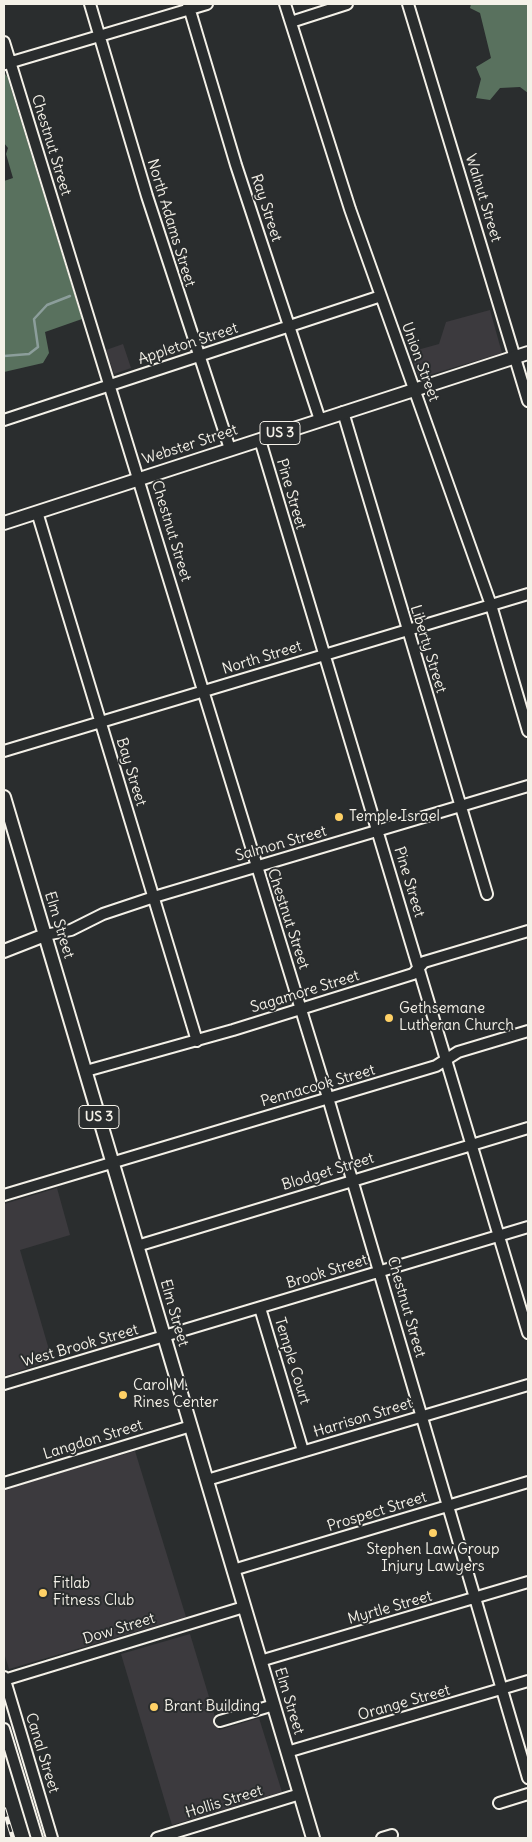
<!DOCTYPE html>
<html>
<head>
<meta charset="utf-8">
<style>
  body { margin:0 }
  #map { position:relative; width:532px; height:1842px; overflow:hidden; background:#2a2d2e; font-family:Delius,sans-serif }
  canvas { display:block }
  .frame { position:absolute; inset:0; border:5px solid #f4f1e8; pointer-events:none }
</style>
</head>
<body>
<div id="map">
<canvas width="532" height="1842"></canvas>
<div class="frame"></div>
</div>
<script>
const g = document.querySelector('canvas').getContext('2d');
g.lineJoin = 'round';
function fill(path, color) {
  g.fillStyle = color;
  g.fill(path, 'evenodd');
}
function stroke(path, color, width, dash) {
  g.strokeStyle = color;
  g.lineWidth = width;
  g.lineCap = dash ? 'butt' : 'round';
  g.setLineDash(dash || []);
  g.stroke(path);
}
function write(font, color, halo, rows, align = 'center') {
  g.font = font + ' Delius,sans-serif';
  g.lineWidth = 4;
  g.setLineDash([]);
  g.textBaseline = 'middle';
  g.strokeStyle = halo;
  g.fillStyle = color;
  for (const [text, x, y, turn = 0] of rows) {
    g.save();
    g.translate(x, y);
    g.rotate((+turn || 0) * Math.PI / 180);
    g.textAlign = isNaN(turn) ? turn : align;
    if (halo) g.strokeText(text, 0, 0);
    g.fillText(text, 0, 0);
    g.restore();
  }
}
const built = new Path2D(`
  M490,310L502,353L419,378L410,352L439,344L446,322Z
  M123,344L131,368L114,374L106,350Z
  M57,1188L70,1235L20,1250L52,1360L4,1376V1204Z
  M135,1451L186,1617L9,1669L4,1653V1489Z
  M190,1634L219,1730L259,1718L282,1792L172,1825L121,1654Z`);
const green = new Path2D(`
  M471,4H528V93L520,87L500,88L490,100L476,98L481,79L476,67L491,58L480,13L470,8Z
  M4,73L7,76L82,319L45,332L49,353L43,363L4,372V181L13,178L6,154L8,148L4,143Z`);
const stream = new Path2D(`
  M4,356L29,354L38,347L34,319L47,305L70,296`);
const minor = new Path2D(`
  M90,4L147,196L230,449
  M188,4L236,165L320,420
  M285,4L350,209L491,605L528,731
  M408,4L528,401
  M291,22L347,4
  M4,42L326,1091L528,1778
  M5,64L207,4
  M343,412L487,894
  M4,420L381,296
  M260,440L528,1333
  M37,512L197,1041
  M4,751L528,594
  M45,935L71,930L103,914L154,897L528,786
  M86,1071L233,1030L413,974L424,962L528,931
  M4,1195L436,1066L458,1052L528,1031
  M137,1246L528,1128
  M260,1308L303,1451
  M4,1384L528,1227
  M207,1480L528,1385
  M4,1483L191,1426
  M233,1570L528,1482
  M260,1661L528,1582
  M4,1677L52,1838
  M4,1680L244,1607
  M220,1721L274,1705
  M4,1729L37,1838
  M287,1752L528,1681
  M499,1803L528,1794
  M157,1838L300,1794
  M382,1838L392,1835`);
const major = new Path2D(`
  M4,523L528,353
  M4,797L313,1838
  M4,951L45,935`);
const rail = new Path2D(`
  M4,1809L13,1838`);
const markers = [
  [339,817,5,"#ffd166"],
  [389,1018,5,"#ffd166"],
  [123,1395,5,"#ffd166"],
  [433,1533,5,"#ffd166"],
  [43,1593,5,"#ffd166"],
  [154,1707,5,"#ffd166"]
];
const shields = [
  [280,433,40],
  [99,1117,40]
];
const shieldNames = [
  ["US 3",280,433],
  ["US 3",99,1117]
];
const streetNames = [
  ["Chestnut Street",51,145,73],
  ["Walnut Street",483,198,73],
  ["Ray Street",266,208,72],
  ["North Adams Street",171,223,73],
  ["Appleton Street",188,344,-18],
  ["Union Street",420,362,70],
  ["Webster Street",190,445,-18],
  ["Pine Street",291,494,74],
  ["Chestnut Street",171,531,73],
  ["Liberty Street",428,649,73],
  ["North Street",262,658,-17],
  ["Bay Street",131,772,73],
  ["Salmon Street",281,844,-16],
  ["Pine Street",409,882,73],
  ["Chestnut Street",288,919,72],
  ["Elm Street",59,925,73],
  ["Sagamore Street",305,992,-17],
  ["Pennacook Street",318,1086,-16],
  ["Blodget Street",328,1172,-17],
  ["Brook Street",327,1272,-17],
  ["Chestnut Street",406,1307,74],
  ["Elm Street",174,1313,74],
  ["West Brook Street",80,1346,-16],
  ["Temple Court",292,1361,73],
  ["Harrison Street",363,1418,-17],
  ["Langdon Street",93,1440,-17],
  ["Prospect Street",377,1512,-17],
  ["Myrtle Street",390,1608,-16],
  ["Dow Street",119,1629,-17],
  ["Elm Street",289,1701,73],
  ["Orange Street",404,1703,-16],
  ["Canal Street",42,1753,73],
  ["Hollis Street",224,1802,-17]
];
const poiNames = [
  ["Temple Israel",349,817],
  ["Gethsemane",399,1009],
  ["Lutheran Church",399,1026],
  ["Carol M.",133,1386],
  ["Rines Center",133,1403],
  ["Stephen Law Group",433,1550,"center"],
  ["Injury Lawyers",433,1567,"center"],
  ["Fitlab",53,1584],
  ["Fitness Club",53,1601],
  ["Brant Building",164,1707]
];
fill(built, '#3c3a3e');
fill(green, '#59715e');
stroke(stream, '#8c9e9b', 2.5);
stroke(minor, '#f4f1e8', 14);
stroke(major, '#f4f1e8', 16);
stroke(minor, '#2a2d2e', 10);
stroke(major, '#2a2d2e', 12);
stroke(rail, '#f4f1e8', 4.5);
stroke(rail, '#2a2d2e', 2.5, [8]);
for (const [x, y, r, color] of markers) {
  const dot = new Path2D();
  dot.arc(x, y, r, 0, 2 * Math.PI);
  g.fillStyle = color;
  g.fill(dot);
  stroke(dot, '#2a2d2e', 2);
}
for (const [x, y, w] of shields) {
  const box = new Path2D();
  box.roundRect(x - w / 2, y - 11.5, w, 23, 4);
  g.fillStyle = '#2a2d2e';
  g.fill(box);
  stroke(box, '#f4f1e8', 1);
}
write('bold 14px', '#f4f1e8', null, shieldNames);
write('15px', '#f4f1e8', '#2a2d2e', streetNames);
write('15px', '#f4f1e8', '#2a2d2e', poiNames, 'left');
</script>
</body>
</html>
